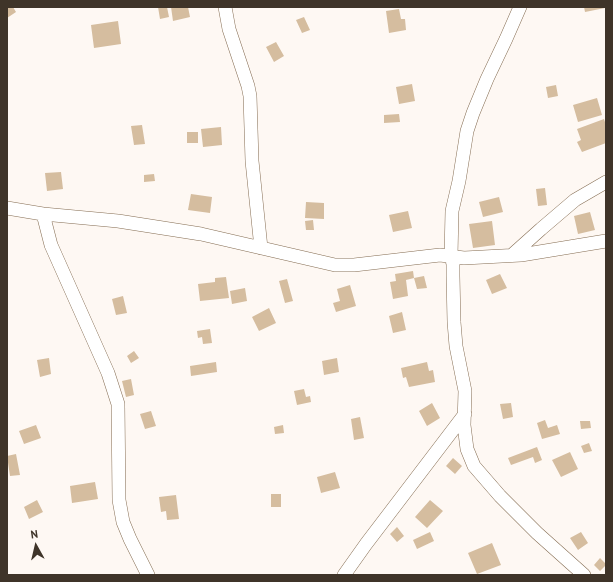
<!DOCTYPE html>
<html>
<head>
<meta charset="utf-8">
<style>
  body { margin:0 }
  #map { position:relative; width:613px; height:582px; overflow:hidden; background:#fef8f3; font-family:"PT Sans",sans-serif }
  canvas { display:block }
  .frame { position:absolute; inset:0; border:8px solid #3f3429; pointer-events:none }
  .north { position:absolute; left:16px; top:526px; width:40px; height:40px; -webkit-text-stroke:3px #fef8f3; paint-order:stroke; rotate:352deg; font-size:11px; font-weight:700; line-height:16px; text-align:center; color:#3f3429 }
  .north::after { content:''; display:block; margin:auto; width:14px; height:18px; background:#3f3429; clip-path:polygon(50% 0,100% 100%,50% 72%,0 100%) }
</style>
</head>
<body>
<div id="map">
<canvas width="613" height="582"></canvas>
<div class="frame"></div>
<div class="north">N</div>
</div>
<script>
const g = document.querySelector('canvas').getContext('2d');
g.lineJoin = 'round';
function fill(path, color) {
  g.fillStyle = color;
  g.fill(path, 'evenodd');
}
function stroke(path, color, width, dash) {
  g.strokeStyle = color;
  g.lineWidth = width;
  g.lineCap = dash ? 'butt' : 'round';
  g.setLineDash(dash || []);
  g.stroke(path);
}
const building = new Path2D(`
  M7,7H13L16,12L7,18Z
  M158,7H167L169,17L160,19Z
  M171,7H188L190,17L173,21Z
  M584,7H605V8L585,12Z
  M399,9L401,19H405L406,30L389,33L386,11Z
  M304,17L310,30L302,33L296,20Z
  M118,21L121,44L94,48L91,25Z
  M276,42L284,56L274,62L266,47Z
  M412,84L415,101L399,104L396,87Z
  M556,85L558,96L548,98L546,87Z
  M597,98L602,115L578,122L573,105Z
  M399,114L400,122L384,123V115Z
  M604,119L606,125V143L582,152L577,142L581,140L577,129Z
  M142,125L145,144L134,145L131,126Z
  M221,127L222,145L203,147L201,129Z
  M187,132H198V143H187Z
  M61,172L63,189L47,191L45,173Z
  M154,174L155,181L144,182V175Z
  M545,188L547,205L538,206L536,189Z
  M191,194L212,197L210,213L188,210Z
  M499,197L503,212L483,217L479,202Z
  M306,202L324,203V219L305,218Z
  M408,211L412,228L393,232L389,215Z
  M590,212L595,230L578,234L574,216Z
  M313,220L314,230H306L305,221Z
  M492,221L495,245L473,248L469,224Z
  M413,271L414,278L424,276L427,288L417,289L414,278L406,280L408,296L393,299L390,282L396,281L395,274Z
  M500,274L507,288L492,294L486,280Z
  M226,277L229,298L200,301L198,284L215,282V278Z
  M287,279L293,301L285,303L279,281Z
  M350,285L356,306L336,312L333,303L340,301L337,289Z
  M245,288L247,301L232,304L230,291Z
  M123,296L127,313L116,315L112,299Z
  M269,308L276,323L259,331L252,317Z
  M402,312L406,330L393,333L389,316Z
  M210,329L212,343L203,344L202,337L198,338L197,331Z
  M134,351L139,358L131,363L127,356Z
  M49,358L51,374L40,377L37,360Z
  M337,358L339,372L324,375L322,361Z
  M216,362L217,372L191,376L190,366Z
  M427,362L429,371L433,370L435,382L409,387L406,377L403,378L401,368Z
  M131,379L134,395L126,397L122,381Z
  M304,389L306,397L310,396L311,402L297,405L294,391Z
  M432,403L440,418L427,426L419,411Z
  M511,403L513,417L503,419L500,404Z
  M151,411L156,426L145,429L140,414Z
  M360,417L364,438L354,440L351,419Z
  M545,420L548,428L557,425L560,434L542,439L537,423Z
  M580,421H590L591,428L581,429Z
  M36,425L41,438L24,444L19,431Z
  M283,425L284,433L275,434L274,427Z
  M589,443L592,451L584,453L581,446Z
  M537,447L542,460L535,463L533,457L511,465L508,458Z
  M570,452L578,469L561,477L552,460Z
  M16,454L20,475L10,476L7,456Z
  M453,458L462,466L455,474L446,466Z
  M335,472L340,488L321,493L317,477Z
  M95,482L98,499L72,503L70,486Z
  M271,494H281V507H271Z
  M176,495L179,519L167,520L166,511L161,512L159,497Z
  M37,500L43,512L29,519L24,507Z
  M430,500L443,511L427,528L415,517Z
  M397,527L404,536L397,542L390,534Z
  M430,532L434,541L417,549L413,540Z
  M581,532L588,543L578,550L570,538Z
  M492,543L501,565L477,574L468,553Z
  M600,558L606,564V565L600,571L594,565Z`);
const minor = new Path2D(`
  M225,7L229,29L248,86L250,96L252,161L261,248
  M520,7L506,39L487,79L473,113L467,131L459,181L452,211L451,256L453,264V276L454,322L456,346L465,391L464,425L467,449L474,466L500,496L537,533L584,575
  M7,208L43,214L118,221L201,234L335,265H354L440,255L464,258L521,255L606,241
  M43,214L51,245L108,373L118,404L119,500L123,522L130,539L148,575
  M512,255L541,229L575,200L606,182
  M344,575L366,544L465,414`);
fill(building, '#d5bd9f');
stroke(minor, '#856d53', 14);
stroke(minor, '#fff', 13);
</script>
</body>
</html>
